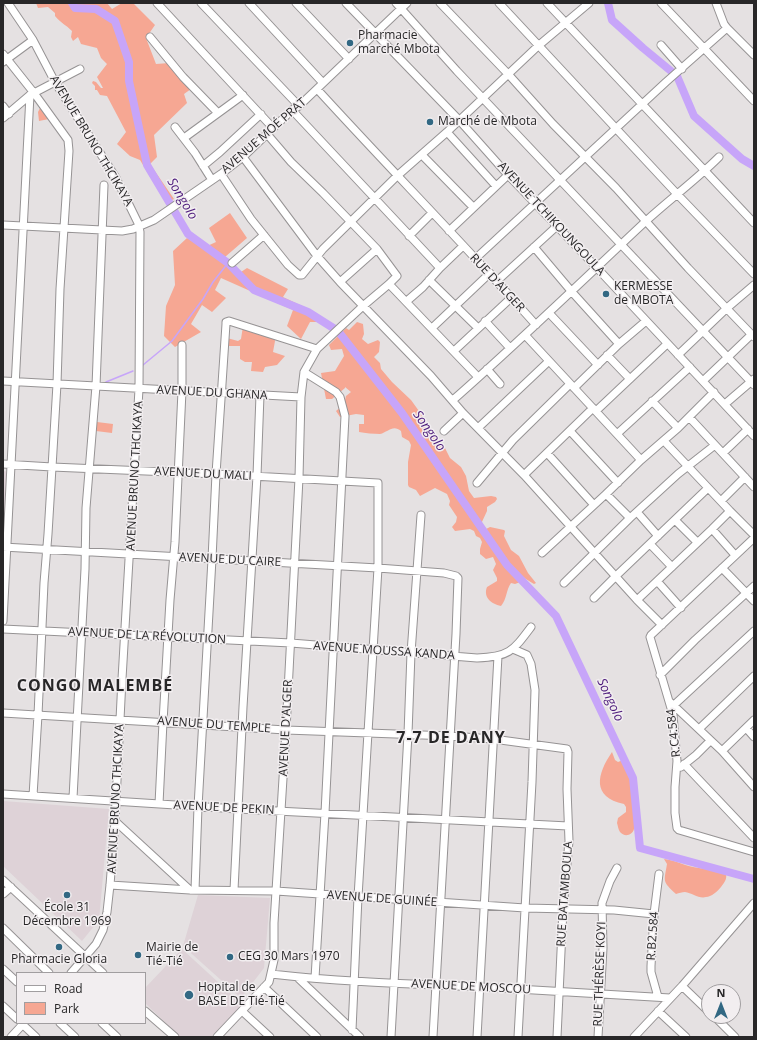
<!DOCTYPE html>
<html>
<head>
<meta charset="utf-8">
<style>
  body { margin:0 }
  #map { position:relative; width:757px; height:1040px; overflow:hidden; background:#e5e1e2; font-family:"Open Sans",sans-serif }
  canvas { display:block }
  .frame { position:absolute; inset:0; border:4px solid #282728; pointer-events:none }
  .legend { position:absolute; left:16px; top:972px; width:130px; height:52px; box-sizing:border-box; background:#f2eef0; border:1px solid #a19ea0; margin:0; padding:5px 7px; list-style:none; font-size:12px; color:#282728 }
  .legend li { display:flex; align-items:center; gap:8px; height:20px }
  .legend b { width:20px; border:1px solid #a19ea0 }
  .north { position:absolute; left:701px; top:984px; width:40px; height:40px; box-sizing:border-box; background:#f2eef0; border:1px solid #a19ea0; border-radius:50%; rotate:0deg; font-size:11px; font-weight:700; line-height:16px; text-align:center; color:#282728 }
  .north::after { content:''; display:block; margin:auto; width:14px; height:18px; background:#326883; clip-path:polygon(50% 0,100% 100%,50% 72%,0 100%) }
</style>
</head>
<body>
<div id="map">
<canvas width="757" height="1040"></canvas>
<div class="frame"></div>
<ul class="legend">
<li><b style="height:5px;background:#fff"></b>Road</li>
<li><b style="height:11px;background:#f6a793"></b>Park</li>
</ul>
<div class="north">N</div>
</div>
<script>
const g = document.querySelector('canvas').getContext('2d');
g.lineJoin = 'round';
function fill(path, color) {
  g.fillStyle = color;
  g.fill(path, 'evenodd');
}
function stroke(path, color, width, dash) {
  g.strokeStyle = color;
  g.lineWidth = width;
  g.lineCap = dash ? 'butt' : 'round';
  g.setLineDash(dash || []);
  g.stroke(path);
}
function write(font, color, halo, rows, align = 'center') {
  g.font = font + ' "Open Sans",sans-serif';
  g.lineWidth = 3;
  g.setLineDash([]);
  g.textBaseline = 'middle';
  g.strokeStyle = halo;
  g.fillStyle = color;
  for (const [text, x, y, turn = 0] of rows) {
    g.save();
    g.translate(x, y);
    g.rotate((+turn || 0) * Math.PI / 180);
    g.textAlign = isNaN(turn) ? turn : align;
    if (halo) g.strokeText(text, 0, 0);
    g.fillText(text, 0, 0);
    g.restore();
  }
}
const built = new Path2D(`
  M3,471L10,472L7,538H3Z
  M3,801L109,809L99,920L82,941L3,866Z
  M198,895L270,898L264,968L241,998L183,946Z
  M182,949L243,1005L211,1037H180L145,1003V988Z`);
const green = new Path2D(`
  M36,3H107L112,9L122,3H133L155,25L146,38L156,64L169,63L191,89L184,94L187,103L154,135L157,157L150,164L174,199L166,203L140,160L130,156L117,144L126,132L107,96L100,95L97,90H95V86L92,83L93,81L96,82L101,88H103L97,77L107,64L101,58L97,48L81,44L78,37L73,41L71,37L72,31C66,25 61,23 55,16V13L48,7L38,8Z
  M41,106L49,119L39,121L38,112Z
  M230,213L247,238L225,257L241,272L247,268L288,289L283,297L302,306L333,326L330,328L318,322H310L301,339L287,326L293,310L221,278L215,290L226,298L212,312L202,305L191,324L201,332L175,347L164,336L166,306L175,285L173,251L187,238L203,248L216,242L209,228Z
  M357,322L363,324L364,334L362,339L368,344L378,340L380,342L379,352L374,357L380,363L381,369L392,382L411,400L424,418L431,431L444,446L450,458L461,467L466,476L469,491L474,498L491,496L496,497L497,499L495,502L487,507V511L481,524L482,526L486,529L490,527L504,530L505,531L504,536L511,550L519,556L528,573L536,583L534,584C523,578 510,567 503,556C496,546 494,539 484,530L453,483L446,474L425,441L408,417L403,409L380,382L379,387L413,431L427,450L431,460L445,476L448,483L504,563L513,574L523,581L515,584L511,583C506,590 507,599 501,606C491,604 483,597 487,587L497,581V578L493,570L496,564L493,557L486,559L480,554V549L482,542L480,538L476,536L474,531L470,529L455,531L452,527L456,522L457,517L449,505L450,501L447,494L435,488L420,496L416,490L409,487L408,485V462L411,445L409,441L402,437L401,431C393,424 388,432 380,434C374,434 365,433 359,432V424H364V415L356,414L340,417L336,411L344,404L346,396L351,392L345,387V388L332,399H326L321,373L335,371L344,356L342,349L331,350L329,345L346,328L349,330Z
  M243,326L274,337L275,341L273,352L285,356L277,365L265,367L263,372L251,371L252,362H245L240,359V346H227V338L238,341L241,339Z
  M97,422L113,424L112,433L96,431Z
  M612,752L615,760L618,762L623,760C625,765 629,771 631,777C634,785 636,820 634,829C632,836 624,837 620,832C618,829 618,826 617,823L618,818L626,812V807L624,804C591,797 597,774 612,752Z
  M664,859C676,860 686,867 699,868C706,869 718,867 723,871C730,876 724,883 721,887C718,891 711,897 706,897C699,899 692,893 685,892C682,892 679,893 676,894C662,881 664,882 667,864Z`);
const stream = new Path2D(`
  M143,365L172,341L203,299L213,282L228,263
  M106,382L133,371`);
const river = new Path2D(`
  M72,3L75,8L96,9L115,21L129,62V81L147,165L188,234L228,263L254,290L308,312L338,331L402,413L507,565L556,616L633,778L640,848L754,879
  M608,3L612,20L643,48L677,76L694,116L742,159L754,166`);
const minor = new Path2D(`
  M8,3L33,40L55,82L116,178L138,223L140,232L139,389L122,679L115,821L110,885L107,912L103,930L96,944L71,973
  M157,3L273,128
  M201,3L299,106
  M249,3L323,83
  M296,3L349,59
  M346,3L459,120L508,175L597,268L754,436
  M396,3L457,71L754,385
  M440,3L509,75L553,124L616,188L688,268L754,337
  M499,3L677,194L754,274
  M547,3L754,223
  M661,3L754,101
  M716,3L724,24L727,28L754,55
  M150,37L183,77L218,113
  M661,45L682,69
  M3,54L34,93L68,140L69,151L60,289L57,384L48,534L44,583L38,715L33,796
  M3,62L33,40
  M317,89C389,168 465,245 536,325
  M3,106L9,114
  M292,110L440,268
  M3,118L30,95L80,69
  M175,127L195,153L212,180
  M447,132L496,186
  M184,138L243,95
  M422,155L473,207
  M243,157L317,256L340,282L431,376L463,413L524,475L637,600L662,625
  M203,166L220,152L261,114
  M221,174L251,219L288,265L299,275H302L323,249L397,176L447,132L538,46L589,3
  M3,225L122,231L133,229L154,220L221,174L243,157L292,110L299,106L407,3
  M449,231L508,175
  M409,236L432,213
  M534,247L572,292L619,344
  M475,259L666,82L727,28
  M232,263L264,235
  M429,280L478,328
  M497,281L557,226
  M340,282L377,249
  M389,284L478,377
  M407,301L423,287L440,268L463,246
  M549,313L598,365
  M485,321L510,348
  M432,328L490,273
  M525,335L641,460
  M454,351L512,297
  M607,355L630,379
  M678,355L727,308L754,285
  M487,369L500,384
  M304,372L336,392L340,397L345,416L325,813L315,978
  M3,381L301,397
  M703,381L752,334
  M574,388L619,344L646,321
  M453,400C519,342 582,281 646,221C670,199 696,180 719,157
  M652,401L678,428
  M725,404L754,379
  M596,411L667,344
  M689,417L754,487
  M478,428L549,361
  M444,431L463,413
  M570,431L618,483
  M617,434L690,367
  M664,441L730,511L754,535
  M547,453L594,505
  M723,453L748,429
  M3,464L52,467L216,474L378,483V568L358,897L352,1030
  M524,475L593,408
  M477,483L513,440L570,384
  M606,494L630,518
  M721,501L745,477
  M637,512L658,536
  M675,520L697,542
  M712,529L735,555
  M754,538L651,635L650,637L673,715L677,761L675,787V813L677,828L679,830L754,852
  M650,544L672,567
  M3,547L378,568L444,573L456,576L458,578L456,634L433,1037
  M542,553L606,494L641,460L678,428L714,392
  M722,568L754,601
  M657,581L681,608
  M564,583L630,518L678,474L715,445
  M594,598L616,576L708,488
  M637,600L712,529L730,511
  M3,621L30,95
  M3,629L291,643L477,658C509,657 513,651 531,627
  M513,649L527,655L531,664L535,690L532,782L518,1037
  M660,675L695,640L754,586
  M670,702L722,751L754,787
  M674,705L754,631
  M3,713L286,730L450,736L493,739L567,749L568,752L567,789L569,841L563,909L557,1037
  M746,728L754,737
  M699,729L754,676
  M722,751L754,720
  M684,764L754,838
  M681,767L696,755L710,741
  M3,794L238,809L568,826
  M73,798L85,569L86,508L96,386L104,185
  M159,804L163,722L170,600L175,542L182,391V345
  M115,821L190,890
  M3,880L103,973
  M110,885L190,890L276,891L525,908L614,910L654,914
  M195,890L198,807L212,559L216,474L226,324V322L229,321L317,349
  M234,890L243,707L257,476L260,395
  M3,894L11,887
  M3,928L49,973
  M3,969L17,982
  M271,974C341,982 412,984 483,987C545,991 608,994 670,998
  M297,977L360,1037
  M682,986L709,1012
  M264,987L317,1037
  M658,997L651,972V966L654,914L659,874
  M3,1006L17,1019
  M145,1011L175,1037
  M242,1011L270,1037
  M658,1011L686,1037
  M714,1016L735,1037
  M21,1023L36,1037
  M60,1023L75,1037
  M102,1023L117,1037
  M11,1037L24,1023
  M217,1037L269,982L274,960V923L286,730L299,478L301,397L304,372L317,349L363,306L389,284L397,276L377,249L323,193L291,162L267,134
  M391,1037L408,734L411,653L421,515
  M477,1037L498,656
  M598,1037L603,948L602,903L610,881L617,868
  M634,1037L682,986L754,903`);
const markers = [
  [350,43,4,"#326883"],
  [430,122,4,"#326883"],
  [606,294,4,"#326883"],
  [67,895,4,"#326883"],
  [59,947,4,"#326883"],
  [138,955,4,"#326883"],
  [230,957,4,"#326883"],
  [189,995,5,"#326883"]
];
const poiNames = [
  ["Pharmacie",358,36],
  ["marché Mbota",358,50],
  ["Marché de Mbota",438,122],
  ["KERMESSE",614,287],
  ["de MBOTA",614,301],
  ["École 31",67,908,"center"],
  ["Décembre 1969",67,922,"center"],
  ["Mairie de",146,948],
  ["Tié-Tié",146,962],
  ["CEG 30 Mars 1970",238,957],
  ["Pharmacie Gloria",59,960,"center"],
  ["Hopital de",198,988],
  ["BASE DE Tié-Tié",198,1002]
];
const streetNames = [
  ["AVENUE MOÉ PRAT",264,136,-41],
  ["AVENUE BRUNO THCIKAYA",91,141,59],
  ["AVENUE TCHIKOUNGOULA",551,219,47],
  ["RUE D'ALGER",497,283,47],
  ["AVENUE DU GHANA",212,393,3],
  ["AVENUE DU MALI",203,474,3],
  ["AVENUE BRUNO THCIKAYA",135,476,-87],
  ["AVENUE DU CAIRE",230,560,3],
  ["AVENUE DE LA RÉVOLUTION",147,636,3],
  ["AVENUE MOUSSA KANDA",384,651,4],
  ["AVENUE DU TEMPLE",214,725,4],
  ["AVENUE D'ALGER",286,728,-87],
  ["R.C4.584",674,733,-97],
  ["AVENUE BRUNO THCIKAYA",116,799,-87],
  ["AVENUE DE PEKIN",224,808,3],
  ["RUE BATAMBOULA",565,894,-86],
  ["AVENUE DE GUINÉE",382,899,4],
  ["R.B2.584",653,936,-86],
  ["RUE THÉRÈSE KOYI",600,974,-88],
  ["AVENUE DE MOSCOU",471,987,3]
];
const waterNames = [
  ["Songolo",182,199,59],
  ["Songolo",429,431,55],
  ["Songolo",610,700,65]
];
const districtNames = [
  ["CONGO MALEMBÉ",95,686],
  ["7-7 DE DANY",451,738]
];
fill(built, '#ded2d7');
fill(green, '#f6a793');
stroke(stream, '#c7a5f9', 1.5);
stroke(river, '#c7a5f9', 8);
stroke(minor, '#969394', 9);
stroke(minor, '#fff', 7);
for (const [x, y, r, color] of markers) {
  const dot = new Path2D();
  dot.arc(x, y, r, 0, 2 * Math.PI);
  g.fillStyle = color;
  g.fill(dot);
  stroke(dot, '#f2eef0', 1.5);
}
write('12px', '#282728', '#f2eef0', poiNames, 'left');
write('12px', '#282728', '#f2eef0', streetNames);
write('italic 13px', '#4b197a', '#f2eef0', waterNames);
g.letterSpacing = '1px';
write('bold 16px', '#282728', '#f2eef0', districtNames);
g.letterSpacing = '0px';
</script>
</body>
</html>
